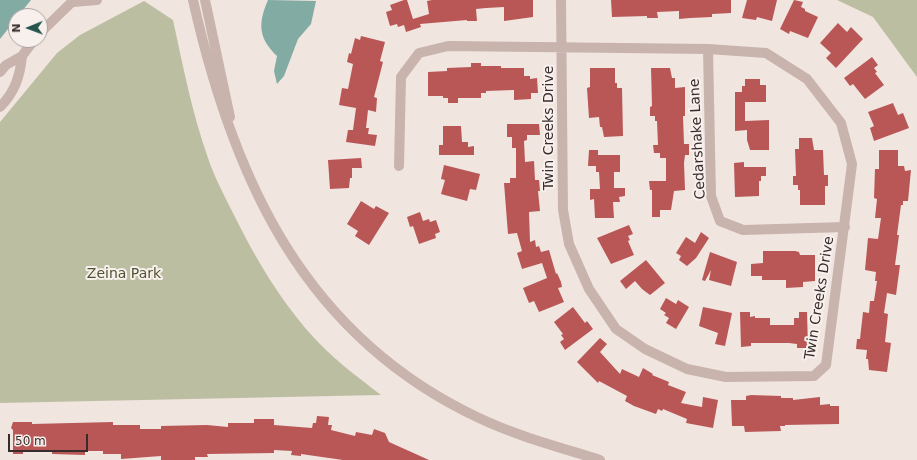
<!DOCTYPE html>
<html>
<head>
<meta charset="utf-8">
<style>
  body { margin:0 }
  #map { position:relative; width:917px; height:460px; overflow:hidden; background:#f1e5e0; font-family:"DejaVu Sans",sans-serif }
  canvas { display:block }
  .north { position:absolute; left:8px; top:8px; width:40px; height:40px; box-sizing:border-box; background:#f8f0ec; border:1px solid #aba29f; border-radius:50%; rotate:269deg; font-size:11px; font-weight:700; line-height:16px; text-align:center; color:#372c2b }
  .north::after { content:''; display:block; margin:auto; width:14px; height:18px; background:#25544c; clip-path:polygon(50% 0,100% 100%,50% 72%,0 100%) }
  .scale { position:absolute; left:8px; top:434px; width:80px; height:18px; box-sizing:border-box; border:2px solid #372c2b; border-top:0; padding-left:5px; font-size:12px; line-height:14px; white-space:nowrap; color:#372c2b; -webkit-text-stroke:3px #f8f0ec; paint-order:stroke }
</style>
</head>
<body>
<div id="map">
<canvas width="917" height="460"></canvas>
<div class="north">N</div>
<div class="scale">50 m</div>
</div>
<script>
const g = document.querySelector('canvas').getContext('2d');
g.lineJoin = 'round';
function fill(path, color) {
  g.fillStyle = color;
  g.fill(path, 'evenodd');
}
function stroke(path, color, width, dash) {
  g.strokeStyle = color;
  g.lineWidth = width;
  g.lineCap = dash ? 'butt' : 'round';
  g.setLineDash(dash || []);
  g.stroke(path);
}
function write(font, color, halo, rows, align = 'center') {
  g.font = font + ' "DejaVu Sans",sans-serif';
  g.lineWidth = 4;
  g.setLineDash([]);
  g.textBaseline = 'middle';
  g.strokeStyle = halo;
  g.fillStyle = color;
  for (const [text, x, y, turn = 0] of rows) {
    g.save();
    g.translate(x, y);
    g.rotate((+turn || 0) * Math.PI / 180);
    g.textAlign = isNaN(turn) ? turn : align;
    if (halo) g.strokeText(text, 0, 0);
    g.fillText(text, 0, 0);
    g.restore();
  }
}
const green = new Path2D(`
  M837,0H917V77L873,17Z
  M144,1L173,20C183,66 192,113 208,158C214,176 223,193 232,211C255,258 282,304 318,342C337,362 359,378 381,395L0,403V122L57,53L80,35Z`);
const water = new Path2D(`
  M0,0H31L18,16H16V19L0,39Z
  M268,0L316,1L311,24L298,39L284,76L277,84L274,71L277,56C258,38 258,23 268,0Z`);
const building = new Path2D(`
  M404,0H407L413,19L429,14L427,1L432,0H533V17L504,21V7L486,8L476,9L477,21H467V20L420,24L421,27L406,32L404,25L398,27L397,24L390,26L386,12L392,10L390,5Z
  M611,0H731V13L712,14V17L690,18L679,19V11L657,12L658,18H647V16L612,17Z
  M747,0H777L772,21L757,17L756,20L742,18Z
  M794,0L803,2L801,7L805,9V11L818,17L808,38L790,31L789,34L780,29Z
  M838,23L847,32L851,27L863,39L836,68L826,58L831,53L820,43Z
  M361,36L385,42L380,61L383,62L374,97L377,98L376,112L368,110L366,128H369L368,134L377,135L375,146L346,142L348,130H353L356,108L339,105L342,88L348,89L353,64L347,62L349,53L351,54L355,38L360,40Z
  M872,57L878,65L874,68L877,72L875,73L884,85L865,99L853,84L850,86L844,78Z
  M471,63H481V66H501V68H524V76H530V79L537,78L538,93H531V99L514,100V90L486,91V93H481V98H458V103H448V98H443V96H428V72L447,71V68L471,67Z
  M590,68H615V83H617V88H622L623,136L604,137L602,127H600L599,117L589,118L587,88L590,87Z
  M651,68H670L672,78H675V88L685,87V116H683L684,144H689V155H685L684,163L685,190L674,191L671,210H660V217H652V190H650L649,181H666V158H660V153H654L653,145H658L657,121H655V116H650V107L652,106Z
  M745,79H760V85H766V102H745V121L769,120V150H750L747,140V130L735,131V92H742V86H745Z
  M893,103L898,115L903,113L909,128L874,141L870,128L874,126L868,112Z
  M507,124H539L540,135H527V140L524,141L525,162L534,161L535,180H539L540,191H538L540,211L529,212L530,242L535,240L536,247L539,246L541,252L549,250L556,274L557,273L561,282L562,287L558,288L564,302L539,312L534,301L529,303L523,288L547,278L542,263L522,269L517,253L522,251L517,233L508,234L504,183H510V178H516V148H512V137H507Z
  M443,126H461L462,142H468V147L474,146V155H439V145H443Z
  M799,138H812L814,150H823L824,175H828V186H825V205H800V190H798V185H793V176H796L795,149H799Z
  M589,150H598V155H620V172H614V188H625V196L619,197L620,202H613L614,218H595L594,199L590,200V189H600L599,172H596V166H588Z
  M879,150H898V166H904L905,171L911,170L908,201H903V205H901L897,235H899L895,265H900L896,295L887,293L884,313L888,314L885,342L891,343L887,372L869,370L868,359H866L867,350L856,349L857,339H860L863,312L869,313L870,301H874L877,281H875L876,272L865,270L868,238L878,239L881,218H875L877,199L874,198L875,169H879Z
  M361,158L362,168H352V178H350L349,188L330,189L328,160Z
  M744,162V167H766V176H761V181H759V196L735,197L734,163Z
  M444,165L480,174L476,190L470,189L467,201L441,194L445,180L441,179Z
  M361,201L374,209L376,206L389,213L369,245L355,236L358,231L347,224Z
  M420,212L423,221L429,219L430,222L436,220L440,232L435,234L436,238L419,244L413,226L410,227L407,217Z
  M629,225L633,234L628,236L630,240L628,241L634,255L611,264L597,238Z
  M701,232L709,238L696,258L687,266L679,260L681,256L676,253L686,237L695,243Z
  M763,251H795L799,252L800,255H815V281L803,282V287L786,288V280H762V276H751V264L763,263Z
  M710,252L737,262L731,286L709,280L711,270L705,281L702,280Z
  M646,260L665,283L650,295L642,289L635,281L626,289L620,281Z
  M666,298L676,304L678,300L689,307L676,329L666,323L669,318L664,315L666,313L660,309Z
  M573,307L585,323L587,321L593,329L565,350L560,342L564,339L561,335L563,334L554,322Z
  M703,307L732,313L725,346L715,344L718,333L699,326Z
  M740,312H750V317L755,316V318H770V325H794V318H799V312H807L808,348H797V344L789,343H751V346L741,347Z
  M600,338L607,344L600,352L620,374L622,369L639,377L643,368L653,374L652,375L669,382L668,385L686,392L681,403L702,407L703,397L718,400L713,428L686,423L687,419L663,409L662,411L658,409L656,414L634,406L625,401L627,396L599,381L598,383L577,362Z
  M751,395L781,396V398H793V400L820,397V405L830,404V406H839V424L785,425V426H780L781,431L745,432L744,426H732L731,400H746V396Z
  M317,416L329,417L328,425H332L331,430L355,436L356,432L372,435L374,429L385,433L389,442L429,460H343L301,454V456L291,455L292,451L274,450V453L207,454L208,457H195V460H161V456L121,459V454H103V451H85V455L52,454V451H23V454H13V430L11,428L13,422H32V424L113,422V425H140V429H161V426L207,425L228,427V423H254V419H274V425L312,428L313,423H316Z`);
const minor = new Path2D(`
  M708,49L711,196L720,221L743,230L845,227
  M399,166L401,77L419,53L448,46L708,49L766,53L807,79L841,123L852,164L826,365L814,376L726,377L687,369L645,349L616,329L589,289L569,244L563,210L561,0`);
const tertiary = new Path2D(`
  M193,0C233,179 304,336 479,418C517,436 559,447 600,460
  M205,0L230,117
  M73,2L97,0
  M40,33L74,0
  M0,72L6,65L22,56L34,40
  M0,107C15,92 20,76 22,56`);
const streetNames = [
  ["Twin Creeks Drive",549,128,-90],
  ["Cedarshake Lane",698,139,-93],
  ["Twin Creeks Drive",820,298,-81]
];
const parkNames = [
  ["Zeina Park",124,274]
];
fill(green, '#bcbea2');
fill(water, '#82aba3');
fill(building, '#b95656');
stroke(minor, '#c8b3ad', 10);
stroke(tertiary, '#c8b3ad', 10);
write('14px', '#372c2b', '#f8f0ec', streetNames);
write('14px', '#4e5331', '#f8f0ec', parkNames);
</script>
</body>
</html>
